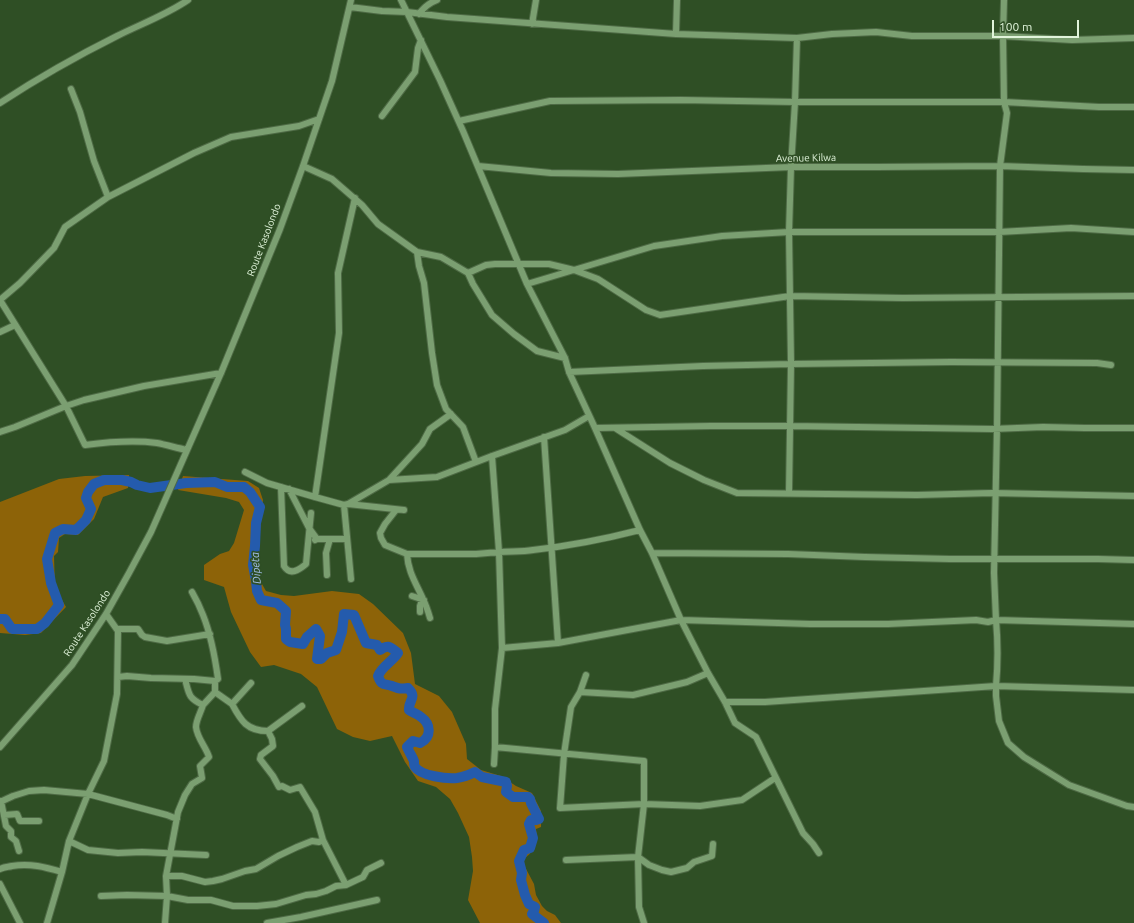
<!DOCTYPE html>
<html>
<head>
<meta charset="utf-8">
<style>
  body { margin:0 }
  #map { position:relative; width:1134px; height:923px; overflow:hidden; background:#2f4f25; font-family:Ubuntu,sans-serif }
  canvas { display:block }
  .scale { position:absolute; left:992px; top:20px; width:87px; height:18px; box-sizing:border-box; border:2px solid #e1f4db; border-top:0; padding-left:5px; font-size:12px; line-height:14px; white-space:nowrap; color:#e1f4db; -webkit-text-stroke:3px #2f4f25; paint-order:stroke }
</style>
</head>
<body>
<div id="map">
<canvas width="1134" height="923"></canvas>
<div class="scale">100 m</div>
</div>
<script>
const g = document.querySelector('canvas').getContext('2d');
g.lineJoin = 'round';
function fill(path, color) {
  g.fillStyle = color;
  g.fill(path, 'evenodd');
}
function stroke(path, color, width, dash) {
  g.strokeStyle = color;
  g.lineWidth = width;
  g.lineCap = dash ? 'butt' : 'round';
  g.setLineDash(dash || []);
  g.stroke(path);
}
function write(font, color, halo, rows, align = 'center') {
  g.font = font + ' Ubuntu,sans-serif';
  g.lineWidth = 3.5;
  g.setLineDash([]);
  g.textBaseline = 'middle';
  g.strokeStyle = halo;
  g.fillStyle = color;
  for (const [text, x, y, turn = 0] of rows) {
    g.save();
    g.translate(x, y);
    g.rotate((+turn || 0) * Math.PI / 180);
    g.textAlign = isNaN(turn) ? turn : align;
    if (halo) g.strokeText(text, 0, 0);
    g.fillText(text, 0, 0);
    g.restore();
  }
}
const green = new Path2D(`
  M129,475L128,488L103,497L94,519L78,535L65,534L59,538L58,552L54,556L55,588L66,607L41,633L25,635L0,633V502L59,479L85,476Z
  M183,476L248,481L259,488L263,500L257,564L262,584L266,591L281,595L294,596L332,591L359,594L373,604L403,633L411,653L415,684L439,696L452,712L466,744L467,759L481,770L501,776L516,786L532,793L541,811V827L536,829C538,845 536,849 524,859V865L534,884L536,895L542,906L547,911L555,915L561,923H480L468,900L473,871L472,857L469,837L458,813L450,799L436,787L418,781L405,762L392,736L370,741L353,737L337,729L317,687L301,674L274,665L261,667L250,652L231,612L224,587L204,580V565L220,554L229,551L234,543L244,510L239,502L226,498L178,490Z`);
const river = new Path2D(`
  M0,619H5L12,629H37L45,623L59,605L51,583L47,559L55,533L63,529L76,530L86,520L91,509L86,498L88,492L94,484L104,480H122L131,482L137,485L150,488L186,483L215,482L227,487H244L250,492L260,507L256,523L255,546L253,565L256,581L257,591L261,600L277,603L286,611L285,625L286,629V639L290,642L303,644L307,637L316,629L320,636L317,659H321L327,653L336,650L342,632L344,614L354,615L366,643L377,645L380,650C389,644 390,647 398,653C392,662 382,666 378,676C382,687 384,683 392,686C400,689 400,689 408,688C418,698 408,700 409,710C413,713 418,714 421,717C431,724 432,737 420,743L413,741L407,747C409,752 412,756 414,761C414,763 414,766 415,767C421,776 447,779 457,778C464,777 469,775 475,772L482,777L506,782L507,786L506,792L513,797H528L530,799L531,803L539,819L536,820H531L529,824L533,838L530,848L524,850L519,861L522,873L521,880L525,895L529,904L535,907L534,911L532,914L544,923`);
const minor = new Path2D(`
  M401,0L440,80L463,131L527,284L565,358L569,372L595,428L640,530L652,553L681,620L708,673L725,702L735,723L756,737L803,833L813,844L819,853
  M350,7L382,11L407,12L447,17L676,34L797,38L832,34L876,32L912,36H1003L1072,40L1134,38
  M419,14C424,7 429,3 437,0
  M532,24L536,0
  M676,34L677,0
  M71,89L80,112L94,161L108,197
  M0,103C38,78 77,56 117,36C141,24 166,15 188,0
  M382,116L415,72L418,48L421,40
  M459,121L550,101L681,100L795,102H1004L1099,107H1134
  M303,166L332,179L362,205L378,224L417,252L441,257L468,273L473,284L492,315L514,334L537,351L565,358
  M478,166L551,173L618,174L791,167H877L1000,166L1083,169L1134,170
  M417,252L419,266L424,283L432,353L437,385L446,409L463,427L476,462
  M468,273L486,265L495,264H549L574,270L598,279L646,310L660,315L790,296L903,298L1134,296
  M527,284L654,246L722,236L789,232H999L1071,228L1134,232
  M0,300L20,283L54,248L65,227L108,197L194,153L231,137L299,126L319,119
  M0,300L66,406L85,445C108,442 134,440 157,443C167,445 177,448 187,450
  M0,332L15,325
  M569,372L703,366L791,364L951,362L1097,363L1111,365
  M595,428L711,426H790L992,429L1043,427L1085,428H1134
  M615,428L670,463L704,480L737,493L917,495L992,493L1134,496
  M0,432L15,427L66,406L84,400L144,386L221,373
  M544,437L558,643
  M492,456L499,552L502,648L495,709V747L494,764
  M245,472L267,483L315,497L344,505L348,504L389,480L437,477L492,456L565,430L589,416
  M389,480L422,444L430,429L451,414
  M281,487L284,566C290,576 299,570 306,564L311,513
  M289,489L309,528L317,539
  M789,493L791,364L789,232L791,167L795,102L797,38
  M315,497L339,333L338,273L355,198
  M348,504L404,510
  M344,505L351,579
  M396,510L385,524L380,533L381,538L385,545L407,554H476L499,552
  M315,540L317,539H347
  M499,552C510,551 522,552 533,550C569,546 605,539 640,530
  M652,553L788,554L865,557L950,559H1098L1134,560
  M407,554C408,572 416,583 423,599C426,605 428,611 430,618
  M327,575L326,553L330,539
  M412,596L424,600
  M420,612V606L422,600
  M1134,624L996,620C998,642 998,664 996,686L1134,690
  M117,629H138L142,635L145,637L167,641L210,634
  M502,648L558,643L681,620L810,624H888L976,620L988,622L996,620L994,573L997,429L1000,166L1007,113L1004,102L1003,36L1004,0
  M586,675L580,692L571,707L564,754L560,808L644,804L700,806L742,800L775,778
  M118,677L127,676L151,678L194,679L215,681L218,679C215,657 211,635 203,615C200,607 196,599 192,592
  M251,683L232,704C241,721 247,731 268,731
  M215,692L232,704
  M580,692L633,695L687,682L708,673
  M725,702H765L996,686V696L999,721L1008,743L1024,757L1069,785L1127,806L1134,807
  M203,705L215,692V681
  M302,706L268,731L272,739L273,746L261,755L260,759L273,776L279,787L282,786L290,790L300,787L315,812L323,840L346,885L363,877L367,870L381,863
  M0,747L72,665L106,614L129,573L151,532L221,373L280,229L303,166L332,81L351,0
  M495,747L644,761V804L638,857L639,907L644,923
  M1,801L6,826L11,831V837L16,841L19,851
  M0,802L13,796L29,791L44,790L88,794L167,815L177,819
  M4,815L17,814L20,821H39
  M69,841L88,850L118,853L142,852L206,855
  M566,860L638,857L649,865L662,870L671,872L687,868L694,862L712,856L713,844
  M0,869C4,867 8,867 12,866C30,863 45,867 62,872
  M166,876H182L205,882L213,881L222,879L245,871L256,869L278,856L297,847L312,841L319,842L323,840
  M0,884L20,923
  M101,896L127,895L167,896L188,900H211L233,906H257L276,904L306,895L316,894L326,891L336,886L346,885
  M47,923L62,872L69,841L88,794L104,761L117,694L118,631L106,614
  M165,923L167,896L166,876L178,812L185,795L192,784L202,778L200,766L209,757C206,747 197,738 196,727C196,720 201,712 203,705C188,698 189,694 185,679
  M267,923L301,917L377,900`);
const streetNames = [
  ["Avenue Kilwa",806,158,-1],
  ["Route Kasolondo",264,240,-69],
  ["Route Kasolondo",87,623,-57]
];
const waterNames = [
  ["Dipeta",256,568,-94]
];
fill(green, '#8d6308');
stroke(river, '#245bad', 10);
stroke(minor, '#4e6a45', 8);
stroke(minor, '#7b9f71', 6);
write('10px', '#e1f4db', '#2f4f25', streetNames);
write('italic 11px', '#a4c0ec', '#2f4f25', waterNames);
</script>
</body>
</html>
